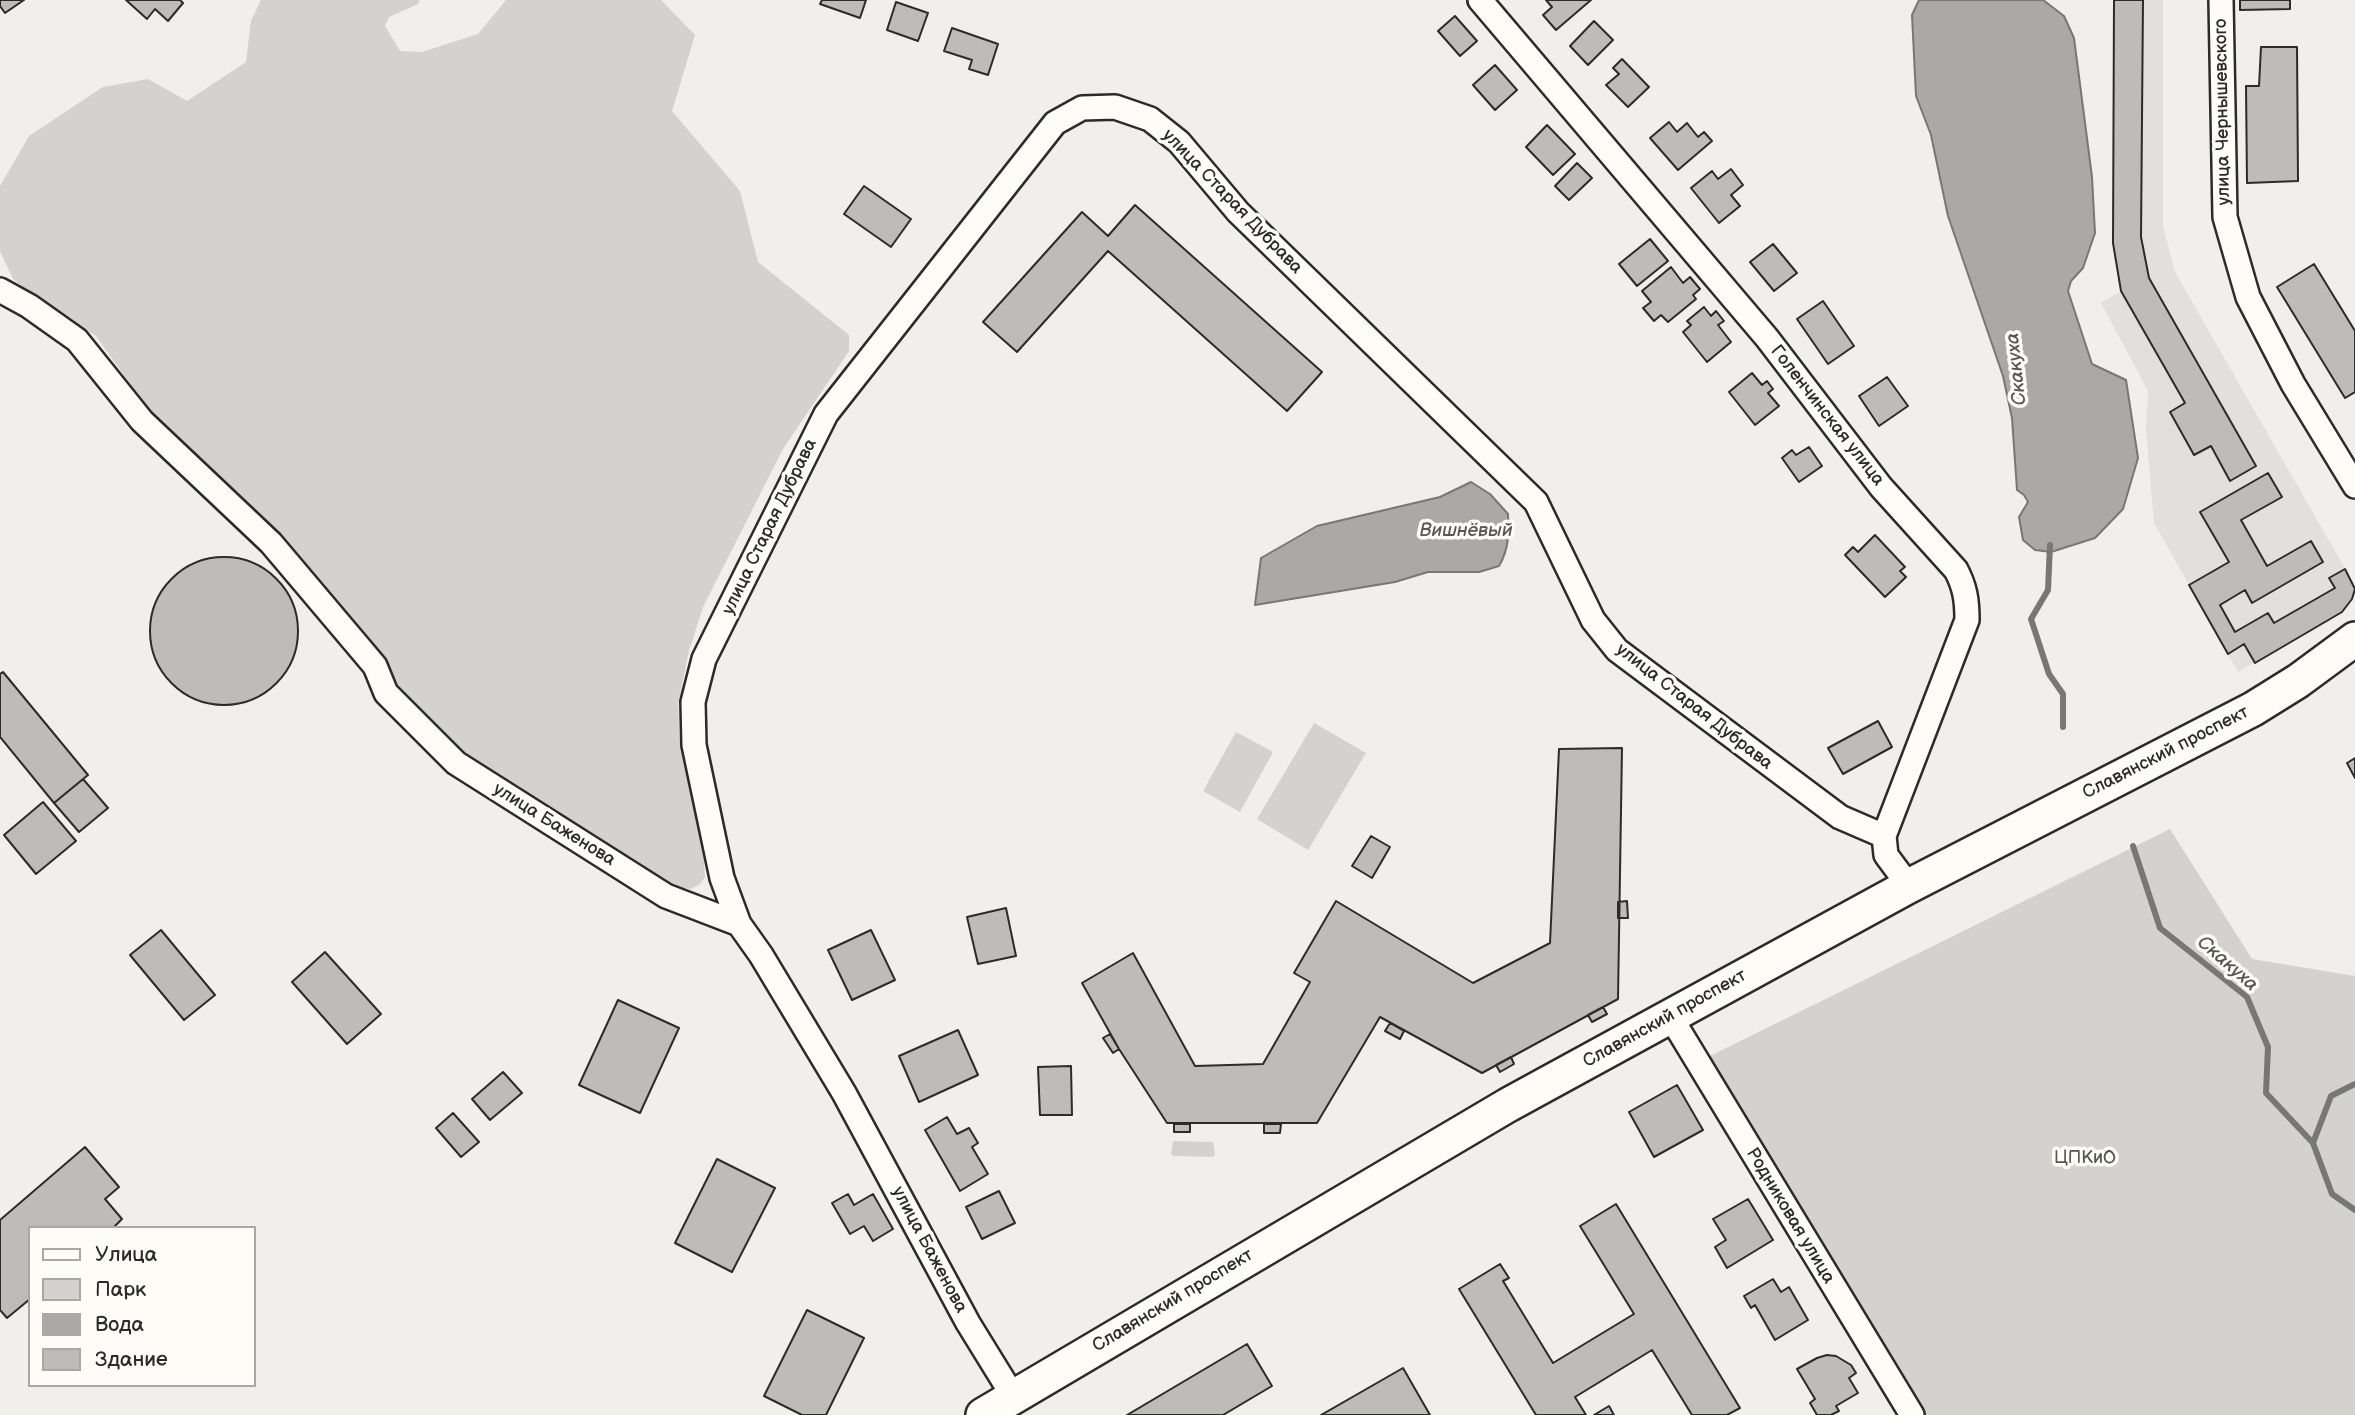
<!DOCTYPE html>
<html>
<head>
<meta charset="utf-8">
<style>
  body { margin:0 }
  #map { position:relative; width:2355px; height:1415px; overflow:hidden; background:#f0efeb; font-family:"Balsamiq Sans",sans-serif }
  canvas { display:block }
  .legend { position:absolute; left:28px; top:1226px; width:228px; height:161px; box-sizing:border-box; background:#fdfcf7; border:2px solid #a9a8a5; margin:0; padding:9px 12px; list-style:none; font-size:21px; color:#2b2b2b }
  .legend li { display:flex; align-items:center; gap:14px; height:35px }
  .legend b { width:35px; border:2px solid #a9a8a5 }
</style>
</head>
<body>
<div id="map">
<canvas width="2355" height="1415"></canvas>
<ul class="legend">
<li><b style="height:9px;background:#fdfcf7"></b>Улица</li>
<li><b style="height:19px;background:#d3d2cf"></b>Парк</li>
<li><b style="height:19px;background:#aaa9a7"></b>Вода</li>
<li><b style="height:19px;background:#bdbcb8"></b>Здание</li>
</ul>
</div>
<script>
const g = document.querySelector('canvas').getContext('2d');
g.lineJoin = 'round';
function fill(path, color) {
  g.fillStyle = color;
  g.fill(path, 'evenodd');
}
function stroke(path, color, width, dash) {
  g.strokeStyle = color;
  g.lineWidth = width;
  g.lineCap = dash ? 'butt' : 'round';
  g.setLineDash(dash || []);
  g.stroke(path);
}
function write(font, color, halo, rows, align = 'center') {
  g.font = font + ' "Balsamiq Sans",sans-serif';
  g.lineWidth = 7;
  g.setLineDash([]);
  g.textBaseline = 'middle';
  g.strokeStyle = halo;
  g.fillStyle = color;
  for (const [text, x, y, turn = 0] of rows) {
    g.save();
    g.translate(x, y);
    g.rotate((+turn || 0) * Math.PI / 180);
    g.textAlign = isNaN(turn) ? turn : align;
    if (halo) g.strokeText(text, 0, 0);
    g.fillText(text, 0, 0);
    g.restore();
  }
}
const built = new Path2D(`
  M2114,0H2163V226L2175,272L2355,586L2352,599L2342,612L2238,672L2154,523L2146,430L2148,391L2101,303L2121,291Z`);
const green = new Path2D(`
  M261,0H420L418,4L389,17L385,26L400,51L422,52L478,34L506,0H661L695,35L672,111L740,191L758,262L849,335V351L783,449L703,607L689,651L678,704L680,746L704,861L705,877L700,884L691,889L674,887L616,855L463,757L393,686L383,660L278,533L152,415L96,336L43,304L13,279L0,251V186L29,136L103,87L148,79L187,101L246,62L251,21Z
  M1314,723L1366,753L1308,850L1257,819Z
  M1236,732L1273,752L1240,812L1203,791Z
  M2170,829L2252,959L2355,976V1415H1921L1704,1059Z
  M1173,1141L1213,1142L1215,1155L1213,1157L1173,1156L1171,1154Z`);
const water = new Path2D(`
  M1919,0H2043L2064,16L2074,38L2092,177L2095,233L2083,268L2071,281L2068,291L2092,364L2126,380L2138,458L2123,509L2095,538L2051,552L2035,550L2023,540L2019,517L2028,502L2024,495L2017,490L2012,418L2003,376L1948,216L1931,135L1916,96L1912,15Z
  M1471,482L1490,494L1508,514C1509,533 1509,549 1499,566L1479,572H1428L1395,582L1255,605L1261,558L1317,526L1440,497Z`);
const stream = new Path2D(`
  M2050,545L2048,590L2031,619L2049,674L2063,694V727
  M2133,846L2160,928L2247,997L2268,1047L2266,1093L2313,1143L2332,1194L2355,1210
  M2313,1143L2331,1096L2355,1084`);
const building = new Path2D(`
  M0,0H24L5,13L0,6Z
  M126,0H180L183,3L168,21L155,9L147,19Z
  M822,0H866L860,18L820,4Z
  M1546,0H1591L1556,30L1543,15L1552,7Z
  M2114,0H2143L2141,237L2149,278L2256,466L2230,481L2211,446L2194,455L2170,412L2185,403L2121,291L2113,243Z
  M2240,0H2290V9L2240,10Z
  M896,2L928,13L918,41L887,30Z
  M1455,16L1477,41L1460,56L1438,31Z
  M1594,21L1613,40L1588,65L1570,46Z
  M952,28L998,44L988,75L969,69L972,60L944,51Z
  M2261,47H2297L2298,181L2247,183L2246,86H2259Z
  M1622,59L1649,87L1628,107L1606,85L1619,74L1613,68Z
  M1495,65L1517,90L1495,110L1473,85Z
  M1669,122L1677,132L1687,123L1698,137L1704,132L1712,141L1678,170L1650,138Z
  M1547,125L1575,154L1553,175L1526,147Z
  M1577,163L1592,178L1569,200L1555,186Z
  M1731,169L1743,185L1731,195L1740,206L1719,223L1691,188L1712,171L1718,179Z
  M864,186L911,219L891,247L844,214Z
  M1135,205L1322,372L1287,411L1108,251L1017,352L983,322L1082,212L1108,236Z
  M1650,239L1668,261L1637,286L1619,264Z
  M1773,244L1797,273L1774,291L1750,262Z
  M2314,264L2355,331V392L2345,398L2277,287Z
  M1671,267L1683,283L1690,277L1700,289L1693,295L1696,299L1668,322L1661,315L1654,321L1643,308L1651,302L1642,291Z
  M1823,301L1854,346L1828,364L1797,319Z
  M1704,307L1711,316L1716,311L1724,321L1718,325L1731,342L1707,362L1683,332L1691,325L1687,321Z
  M1752,373L1762,385L1767,381L1773,389L1768,393L1779,406L1755,425L1729,392Z
  M1887,377L1908,406L1879,426L1859,396Z
  M1809,447L1822,466L1799,482L1782,458L1792,450L1796,455Z
  M2268,473L2282,497L2241,520L2267,566L2311,541L2323,562L2252,603L2245,590L2220,605L2235,632L2268,613L2274,623L2335,588L2329,578L2345,569L2355,589L2352,599L2342,612L2255,663L2244,644L2228,654L2189,585L2229,562L2200,512Z
  M1875,535L1905,567L1900,571L1906,577L1885,597L1845,555L1853,547L1858,552Z
  M150 631a74 74 0 1 1 148 0a74 74 0 1 1-148 0Z
  M3,672L88,775L54,803L0,737V674Z
  M1878,721L1892,747L1843,774L1828,748Z
  M1622,748L1618,999L1482,1073L1380,1017L1317,1123H1167L1119,1049L1082,983L1133,953L1195,1066L1263,1064L1310,982L1294,973L1336,901L1473,983L1550,943L1559,749Z
  M2355,758V778L2347,763Z
  M83,779L108,808L79,832L54,803Z
  M43,802L76,841L36,874L4,835Z
  M1371,836L1390,847L1372,878L1352,866Z
  M1627,901L1628,918H1618V902Z
  M1006,908L1016,956L978,964L967,917Z
  M161,930L215,995L184,1020L130,955Z
  M871,930L895,980L852,1000L828,950Z
  M325,952L381,1014L347,1044L292,982Z
  M618,1000L679,1028L640,1113L579,1085Z
  M1603,1007L1607,1014L1592,1022L1588,1015Z
  M1390,1023L1404,1031L1400,1039L1385,1031Z
  M958,1030L978,1075L919,1102L899,1056Z
  M1110,1034L1119,1049L1113,1053L1103,1038Z
  M1511,1057L1514,1064L1500,1072L1496,1065Z
  M1071,1066L1072,1115H1040L1038,1067Z
  M503,1072L522,1093L490,1120L472,1099Z
  M1677,1085L1703,1130L1654,1157L1629,1112Z
  M453,1113L479,1142L461,1157L436,1128Z
  M947,1117L957,1134L969,1128L978,1143L972,1147L988,1174L960,1191L925,1130Z
  M1174,1124H1190V1132H1174Z
  M1264,1124H1281L1280,1133H1264Z
  M85,1147L119,1187L105,1199L122,1219L113,1228H30V1299L7,1318L0,1310V1220Z
  M717,1159L775,1188L732,1272L675,1243Z
  M999,1191L1015,1223L982,1239L966,1207Z
  M848,1194L854,1205L873,1194L893,1229L873,1241L864,1226L850,1234L832,1203Z
  M1748,1199L1773,1240L1727,1268L1715,1247L1726,1240L1713,1219Z
  M1616,1204L1740,1408L1727,1415H1692L1652,1350L1575,1397L1586,1415H1536L1459,1289L1500,1264L1509,1278L1503,1281L1553,1363L1634,1314L1580,1226Z
  M1773,1279L1781,1292L1789,1287L1808,1320L1775,1340L1755,1305L1751,1308L1744,1296Z
  M807,1310L864,1338L826,1415H802L764,1396Z
  M1247,1344L1272,1386L1223,1415H1127Z
  M1827,1355L1836,1356L1851,1365L1856,1373L1849,1378L1858,1393L1836,1406L1839,1411L1831,1415H1817L1810,1403L1815,1399L1797,1369L1817,1358Z
  M1403,1368L1430,1415H1321Z
  M1609,1406L1614,1415H1594Z`);
const street = new Path2D(`
  M1480,0L1767,338L1881,487L1956,570C1965,587 1967,600 1967,620L1884,836L1886,855L1909,886
  M2221,0L2225,217L2248,297L2293,384L2355,486
  M0,290L29,306L77,340L142,421L271,543L375,666L386,693L456,763L666,896L739,924L761,955L844,1093L968,1323L1013,1396
  M739,924L722,878L694,745L693,702L704,659L826,414L1055,123L1082,108L1115,107L1150,119L1179,142L1238,212L1536,502L1593,620L1617,650L1840,817L1884,836
  M1670,1016L1912,1415`);
const secondary = new Path2D(`
  M983,1415L1508,1105L1909,886L2253,709L2298,681L2355,639`);
const streetNames = [
  ["улица Чернышевского",2223,112,-91],
  ["улица Старая Дубрава",1232,202,46],
  ["Голенчинская улица",1827,416,52],
  ["улица Старая Дубрава",770,527,-64],
  ["улица Старая Дубрава",1694,707,38],
  ["Славянский проспект",2166,753,-27],
  ["улица Баженова",554,825,32],
  ["Славянский проспект",1665,1019,-29],
  ["Родниковая улица",1790,1216,59],
  ["улица Баженова",929,1250,62],
  ["Славянский проспект",1173,1301,-31]
];
const parkNames = [
  ["ЦПКиО",2085,1158]
];
const waterNames = [
  ["Скакуха",2017,369,-96],
  ["Вишнёвый",1466,531],
  ["Скакуха",2227,964,41]
];
fill(built, '#e1e0dc');
fill(green, '#d3d2cf');
fill(water, '#aaa9a7');
stroke(water, '#777775', 2);
stroke(stream, '#777775', 6);
fill(building, '#bdbcb8');
stroke(building, '#2b2b2b', 2);
stroke(street, '#2b2b2b', 28);
stroke(secondary, '#2b2b2b', 38);
stroke(street, '#fdfcf7', 23);
stroke(secondary, '#fdfcf7', 33);
write('18px', '#2b2b2b', '#fdfcf7', streetNames);
write('18px', '#555554', '#fdfcf7', parkNames);
write('italic 19px', '#575756', '#fdfcf7', waterNames);
</script>
</body>
</html>
